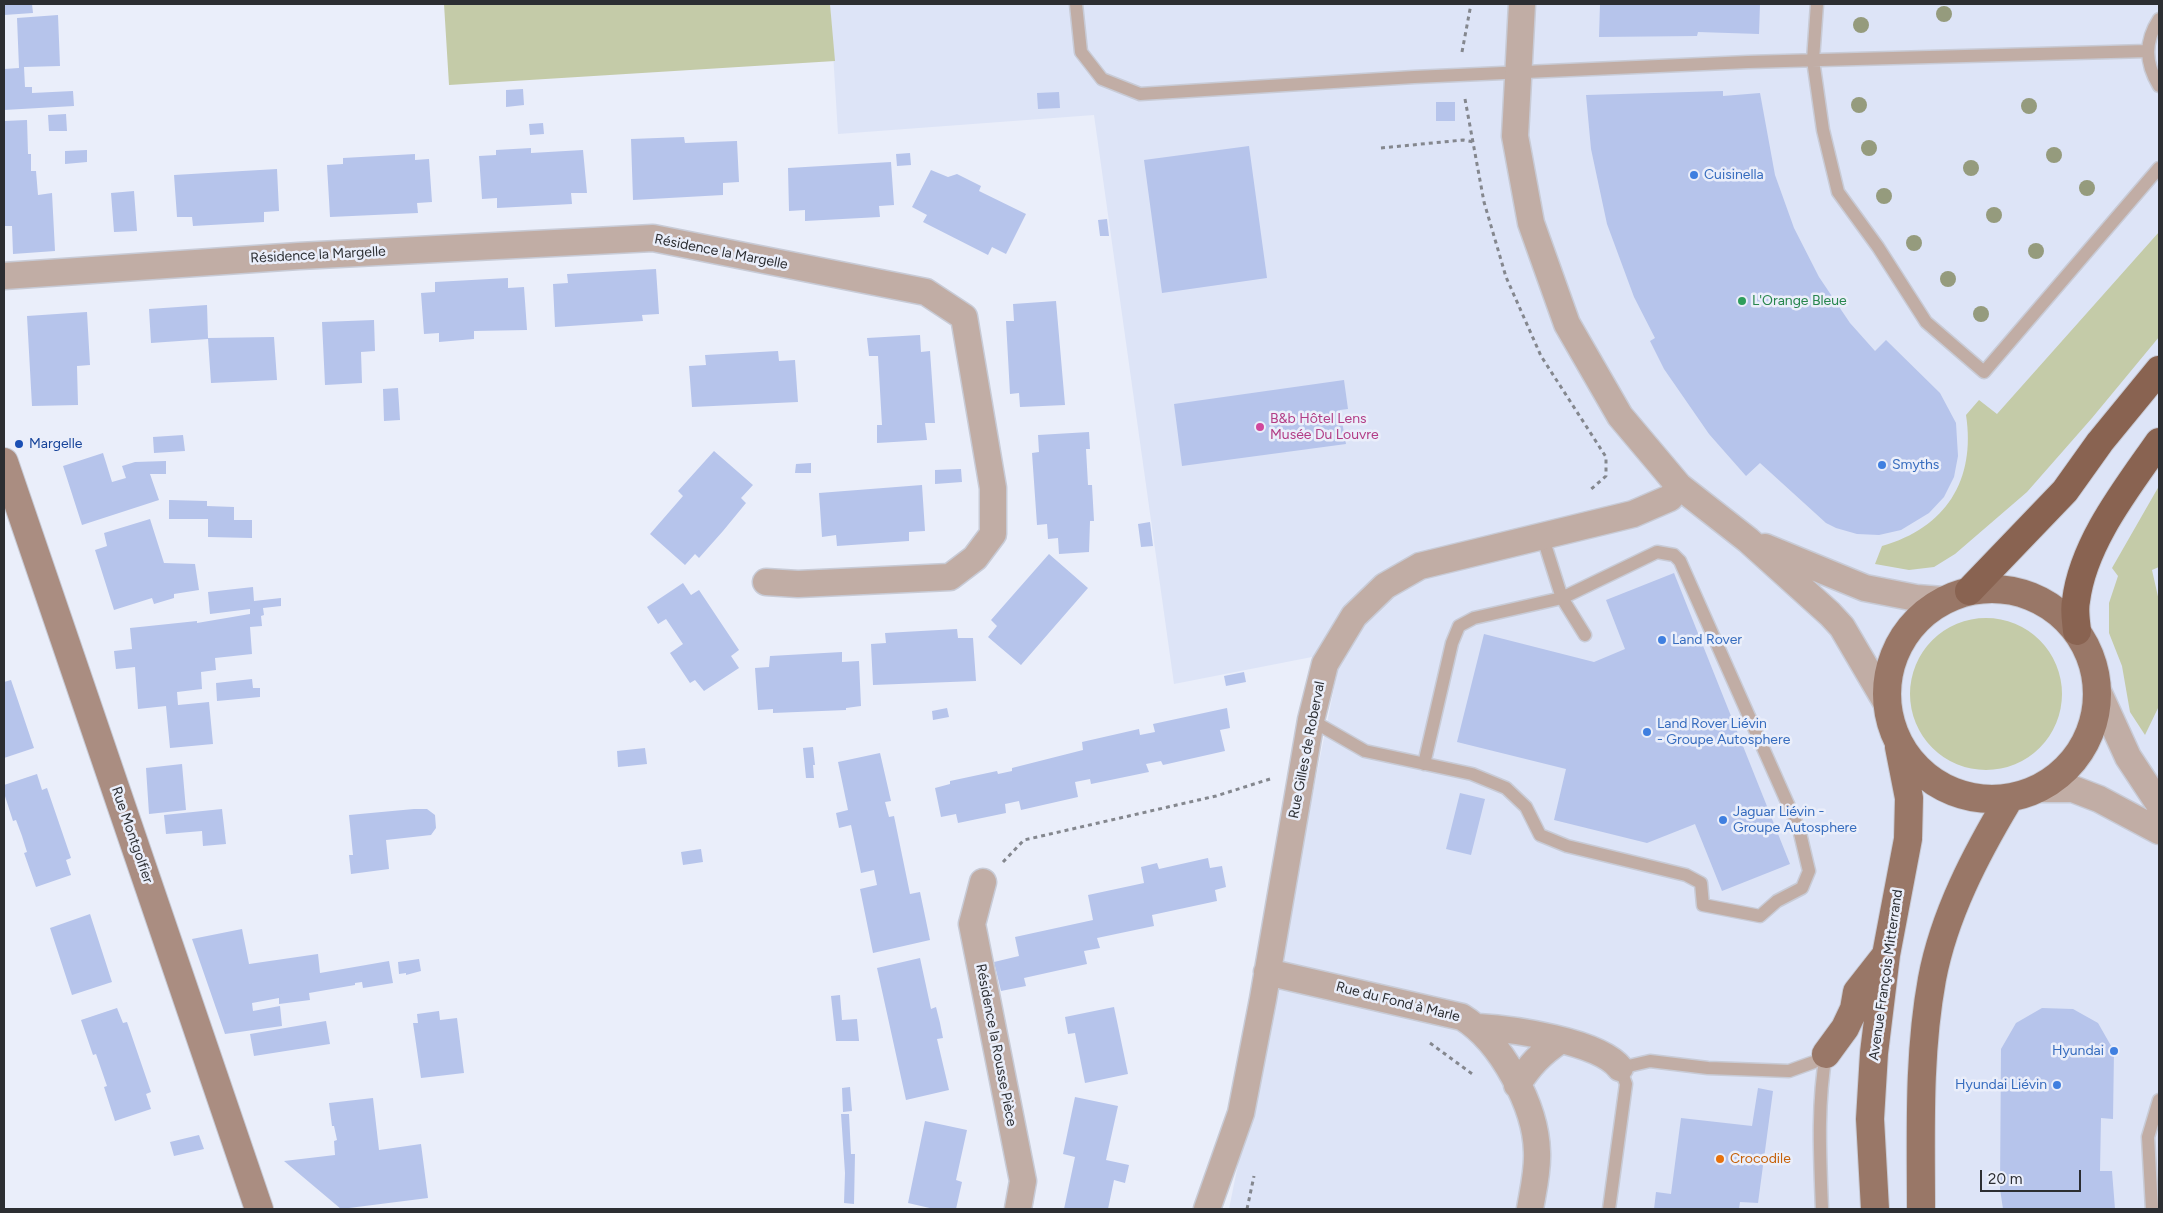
<!DOCTYPE html>
<html>
<head>
<meta charset="utf-8">
<style>
  body { margin:0 }
  #map { position:relative; width:2163px; height:1213px; overflow:hidden; background:#eaeefa; font-family:Figtree,sans-serif }
  canvas { display:block }
  .frame { position:absolute; inset:0; border:5px solid #2c2e32; pointer-events:none }
  .scale { position:absolute; left:1980px; top:1170px; width:101px; height:22px; box-sizing:border-box; border:2px solid #2c2e32; border-top:0; padding-left:6px; font-size:15px; line-height:18px; white-space:nowrap; color:#2c2e32; -webkit-text-stroke:4px #eaeefa; paint-order:stroke }
</style>
</head>
<body>
<div id="map">
<canvas width="2163" height="1213"></canvas>
<div class="frame"></div>
<div class="scale">20 m</div>
</div>
<script>
const g = document.querySelector('canvas').getContext('2d');
g.lineJoin = 'round';
function fill(path, color) {
  g.fillStyle = color;
  g.fill(path, 'evenodd');
}
function stroke(path, color, width, dash) {
  g.strokeStyle = color;
  g.lineWidth = width;
  g.lineCap = dash ? 'butt' : 'round';
  g.setLineDash(dash || []);
  g.stroke(path);
}
function write(font, color, halo, rows, align = 'center') {
  g.font = font + ' Figtree,sans-serif';
  g.lineWidth = 5;
  g.setLineDash([]);
  g.textBaseline = 'middle';
  g.strokeStyle = halo;
  g.fillStyle = color;
  for (const [text, x, y, turn = 0] of rows) {
    g.save();
    g.translate(x, y);
    g.rotate((+turn || 0) * Math.PI / 180);
    g.textAlign = isNaN(turn) ? turn : align;
    if (halo) g.strokeText(text, 0, 0);
    g.fillText(text, 0, 0);
    g.restore();
  }
}
const built = new Path2D(`
  M830,4H2159V1209H1229L1337,673L1312,657L1174,684L1094,115L838,134Z`);
const green = new Path2D(`
  M213,4H830L835,61L449,85L444,4Z
  M2159,232V337L2092,418L2027,492L1955,554L1934,567L1909,570L1875,564L1882,546C1946,528 1976,480 1966,415L1979,400L1997,414Z
  M2159,486V567L2152,570L2159,601V706L2145,735L2130,712L2122,666L2109,633V603L2118,576L2112,568Z
  M1910 694a76 76 0 1 1 152 0a76 76 0 1 1-152 0Z`);
const building = new Path2D(`
  M4,4H32L33,13L4,15Z
  M1600,4H1760L1759,34L1698,32L1697,36L1599,37Z
  M58,15L60,66L24,67L25,87H32V93L73,91L74,106L4,110V69L19,68L17,18Z
  M523,89L524,105L506,107V90Z
  M1723,91V96L1760,93L1775,175L1794,228L1819,277L1850,323L1875,351L1886,340L1940,393L1956,423L1958,456L1954,477L1944,497L1929,513L1901,530L1879,535L1857,534L1836,528L1826,523L1760,463L1746,476L1709,434L1664,369L1650,341L1655,338L1634,297L1607,224L1591,149L1586,95Z
  M1059,92L1060,108L1038,109L1037,93Z
  M1436,102H1455V121H1436Z
  M66,114L67,131H49L48,115Z
  M27,120L28,154H31V171H36L38,195L52,193L55,251L13,254L12,226H4V121Z
  M543,123L544,134L530,135L529,124Z
  M684,137L685,143L737,141L739,182L723,183V195L633,200L631,139Z
  M1249,146L1267,278L1162,293L1144,160Z
  M531,148V153L583,150L587,193H571L572,204L497,208V198L482,199L479,156L496,155V150Z
  M87,150V162L65,164V151Z
  M910,153L911,165L897,166L896,154Z
  M415,154V160L429,159L432,202L417,203L418,213L330,217L327,165L343,164V158Z
  M891,162L894,205L879,206L880,217L805,221V210L789,211L788,168Z
  M277,169L279,211L264,212V222L193,226L192,217H177L174,175Z
  M931,170L948,177L957,174L981,186L979,191L1026,214L1006,254L992,247L988,255L923,222L927,215L912,207Z
  M134,191L137,231L114,232L111,193Z
  M1107,219L1109,236H1100L1098,220Z
  M656,269L659,314L642,315L643,321L555,327L553,284L568,283L567,274Z
  M508,278V288L524,287L527,330L474,331V339L439,342V333L424,334L421,293L435,292V282Z
  M1056,301L1065,405L1020,407L1019,393L1010,394L1006,321H1014L1013,304Z
  M207,305L208,338L274,337L277,380L211,383L208,339L151,343L149,309Z
  M87,312L90,365L77,366L78,405L32,406L27,316Z
  M374,320L375,351L361,352L362,383L325,385L322,322Z
  M920,335L921,352L930,351L935,423H925L927,440L877,443V425H882L878,356H869L867,338Z
  M778,351L779,361L795,360L798,402L692,407L689,366L706,365L705,355Z
  M1344,380L1348,409L1340,410L1346,444L1182,466L1174,404Z
  M398,388L400,420L384,421L383,389Z
  M1089,432L1090,449H1086L1088,485H1092L1094,521H1090L1089,552L1059,554L1058,538L1048,539L1047,524L1037,525L1032,453L1039,452L1038,435Z
  M183,435L185,451L154,453L153,437Z
  M714,451L753,485L741,498L746,503L723,531L699,558L695,554L685,565L650,534L683,496L678,491Z
  M103,453L112,482L126,478L122,466L135,462L166,461V474H150L159,500L82,525L63,466Z
  M811,463V473H795L796,464Z
  M961,469L962,482L935,484V470Z
  M922,485L925,531L909,532V541L837,546L836,535L822,537L819,493Z
  M169,500L207,501V506L234,507V520H252V538L208,537V519H169Z
  M150,519L164,563L195,564L199,590L174,594V598L154,604L152,598L114,610L95,550L107,546L104,533Z
  M1150,522L1153,546L1141,547L1138,524Z
  M1049,554L1088,588L1021,665L988,637L997,626L991,620Z
  M1674,573L1790,864L1722,891L1695,824L1647,843L1554,820L1566,769L1457,742L1484,634L1594,662L1625,649L1606,600Z
  M683,583L691,595L699,590L739,650L731,656L739,668L704,691L695,680L690,683L670,653L683,644L666,619L658,624L647,607Z
  M253,587L254,601L281,598V606L263,608L264,615L261,616L262,626L250,627L252,654L215,658L216,670L201,672L202,689L177,692L178,705L209,702L213,744L170,748L166,706L138,709L135,667L116,669L114,651L132,649L130,628L197,621V623L250,614V609L210,614L208,592Z
  M957,629L958,638H973L976,681L873,685L871,644L886,643L885,633Z
  M842,652V662L859,661L861,706L846,708V710L773,713V709L758,710L755,668L769,667L770,656Z
  M1244,672L1246,682L1226,686L1224,676Z
  M252,679L253,688H260V697L217,701L216,683Z
  M11,680L34,748L4,758V682Z
  M947,708L949,717L933,720L932,711Z
  M1227,708L1230,728L1220,730L1225,751L1163,765L1161,761L1146,764L1149,772L1091,784L1090,779L1075,782L1078,797L1021,810L1019,801L1005,804L1006,813L958,823L956,814L941,817L935,788L950,784V781L997,771L998,774L1012,771V768L1083,750L1082,742L1139,729L1140,735L1155,732L1153,724Z
  M813,747L815,765H813L814,778H806L803,748Z
  M645,748L647,764L618,767L617,751Z
  M880,753L891,801L885,802L889,817L894,816L910,894L920,892L930,940L873,953L860,889L877,885L874,870L861,873L851,825L839,828L836,813L848,810L838,762Z
  M182,764L186,810L149,814L146,768Z
  M37,774L42,790L47,788L71,858L66,860L71,875L36,887L24,853L27,852L22,836L16,820L13,821L4,793V785Z
  M1460,793L1485,799L1471,855L1446,849Z
  M222,809L226,844L203,846L202,831L166,834L164,815Z
  M414,809H427L435,815L436,828L431,835L386,840L389,869L351,874L349,855H353L349,815Z
  M701,849L703,862L683,865L681,852Z
  M1208,858L1210,868L1222,866L1226,887L1215,890L1217,901L1152,915L1154,926L1097,938L1100,948L1084,951L1087,964L1024,978L1026,986L1001,991L994,962L1019,956L1015,937L1093,920L1088,895L1144,883L1141,867L1157,863L1159,869Z
  M90,914L112,982L72,995L50,928Z
  M242,929L249,964L318,954L320,973L389,961L393,983L363,988L362,982L355,983V985L309,993L310,1000L279,1004V998L252,1003L253,1011L280,1006L282,1026L225,1034L192,939Z
  M920,958L931,1009L936,1007L940,1023L943,1038L937,1039L949,1090L906,1100L877,968Z
  M419,959L421,971L406,975V973L399,974L398,962Z
  M840,995L842,1020L857,1019L859,1041H836L831,996Z
  M1114,1007L1128,1074L1085,1083L1075,1033L1068,1034L1065,1017Z
  M117,1008L123,1023L127,1022L151,1092L146,1094L151,1109L115,1121L104,1087L107,1086L96,1054L93,1055L81,1020Z
  M2042,1008L2073,1009L2098,1023L2114,1051L2113,1119L2101,1118L2100,1171H2112L2115,1209H2003L2000,1189L2001,1049L2016,1023Z
  M439,1011L440,1020L457,1018L464,1073L421,1078L413,1023H418L417,1014Z
  M326,1021L330,1044L254,1056L250,1034Z
  M850,1087L852,1111L843,1112L842,1088Z
  M1758,1088L1773,1091L1758,1203L1740,1202L1739,1209H1654L1656,1192L1671,1194L1681,1118L1752,1126Z
  M1075,1097L1118,1106L1106,1160L1129,1165L1125,1183L1114,1180L1108,1209H1064L1075,1157L1063,1154Z
  M373,1098L379,1150L421,1144L428,1198L341,1209L284,1161L335,1155L334,1141L337,1140L334,1126H332L329,1103Z
  M841,1114H849L851,1154H855L854,1204L844,1203L845,1173Z
  M925,1121L967,1130L956,1180L962,1182L956,1209H934L908,1203Z
  M199,1135L204,1149L174,1156L170,1142Z`);
const path = new Path2D(`
  M1462,52L1471,4
  M1465,99L1484,202L1506,277L1541,356L1606,457V476L1589,491
  M1381,148L1463,140L1474,142
  M1003,862L1024,840L1216,796L1270,779
  M1430,1043L1475,1076
  M1247,1209L1254,1176`);
const lane = new Path2D(`
  M1076,4L1081,52L1102,79L1140,94L1414,77L1748,62L2147,51
  M1817,4L1813,60L1823,130L1838,192L1878,247L1926,322L1984,372L2159,168
  M2159,19C2144,42 2145,63 2159,86
  M1311,720L1365,751L1472,774L1506,788L1526,807L1540,835L1567,846L1686,875L1701,883L1703,905L1760,916L1777,901L1802,888L1809,871L1799,829L1680,561L1674,555L1657,552L1562,598L1585,635
  M1424,764L1452,643L1459,626L1474,618L1562,598L1542,535
  M1609,1209L1626,1084L1620,1068L1650,1061L1708,1068L1789,1071L1814,1062L1826,1054
  M1822,1209C1820,1157 1817,1105 1826,1054
  M2152,1209L2148,1137L2159,1100`);
const street = new Path2D(`
  M1522,4L1515,136L1531,223L1567,324L1620,416L1679,486L1748,540L1830,614L1842,627L1886,702
  M4,276L299,256L653,238L926,292L964,317L993,488V534L975,558L950,577L798,584L766,582
  M1765,547L1865,588L1916,598L1943,600
  M2097,689L2128,757L2159,804
  M2039,789H2073L2099,799L2159,831
  M983,882L972,924L1023,1181L1018,1209
  M1267,972L1462,1017C1501,1041 1536,1106 1537,1152C1538,1171 1533,1191 1530,1209
  M1478,1027C1512,1029 1599,1041 1620,1068
  M1517,1085C1530,1065 1541,1053 1561,1040
  M1207,1209L1241,1113L1263,999L1311,720L1325,664L1354,616L1385,586L1420,566L1633,514L1670,498L1679,486`);
const secondary = new Path2D(`
  M4,462L259,1209`);
const primary = new Path2D(`
  M1887 694a105 105 0 1 1 210 0a105 105 0 1 1-210 0Z
  M1826,1054L1845,1028L1854,1009L1857,992L1886,955
  M1875,1209L1870,1119L1874,1053L1886,955L1908,839L1909,798L1899,747
  M1921,1209C1921,1133 1918,1055 1932,979C1944,915 1976,854 2009,799`);
const highway = new Path2D(`
  M1969,591L2065,491L2100,442L2159,370
  M2077,631C2076,621 2074,610 2076,601C2083,543 2127,488 2159,442`);
const trees = [
  [1944,14],
  [1861,25],
  [1859,105],
  [2029,106],
  [1869,148],
  [2054,155],
  [1971,168],
  [2087,188],
  [1884,196],
  [1994,215],
  [1914,243],
  [2036,251],
  [1948,279],
  [1981,314]
];
const markers = [
  [1694,175,5,"#3f7fe0"],
  [1742,301,5,"#2e9e5b"],
  [1260,427,5,"#d1479c"],
  [19,444,5,"#1a4fb4"],
  [1882,465,5,"#3f7fe0"],
  [1662,640,5,"#3f7fe0"],
  [1647,732,5,"#3f7fe0"],
  [1723,820,5,"#3f7fe0"],
  [2114,1051,5,"#3f7fe0"],
  [2057,1085,5,"#3f7fe0"],
  [1720,1159,5,"#e8710a"]
];
const shopNames = [
  ["Cuisinella",1704,175],
  ["Smyths",1892,465],
  ["Land Rover",1672,640],
  ["Land Rover Liévin",1657,724],
  ["- Groupe Autosphere",1657,740],
  ["Jaguar Liévin -",1733,812],
  ["Groupe Autosphere",1733,828],
  ["Hyundai",2104,1051,"right"],
  ["Hyundai Liévin",2047,1085,"right"]
];
const streetNames = [
  ["Résidence la Margelle",721,252,11],
  ["Résidence la Margelle",318,255,-3],
  ["Rue Gilles de Roberval",1307,750,-79],
  ["Rue Montgolfier",132,835,71],
  ["Avenue François Mitterrand",1886,975,-82],
  ["Rue du Fond à Marle",1398,1002,14],
  ["Résidence la Rousse Pièce",996,1045,79]
];
const leisureNames = [
  ["L'Orange Bleue",1752,301]
];
const hotelNames = [
  ["B&b Hôtel Lens",1270,419],
  ["Musée Du Louvre",1270,435]
];
const transitNames = [
  ["Margelle",29,444]
];
const foodNames = [
  ["Crocodile",1730,1159]
];
fill(built, '#dde4f7');
fill(green, '#c4cba8');
fill(building, '#b6c4eb');
stroke(lane, '#c8cbd6', 15);
stroke(street, '#c8cbd6', 29);
stroke(secondary, '#c8cbd6', 30);
stroke(primary, '#c8cbd6', 30);
stroke(highway, '#c8cbd6', 30);
stroke(path, '#84878e', 3, [4, 4]);
stroke(lane, '#c1ada5', 12);
stroke(street, '#c1ada5', 26);
stroke(secondary, '#aa8d81', 28);
stroke(primary, '#997767', 28);
stroke(highway, '#896351', 28);
g.fillStyle = '#959b7d';
for (const [x, y] of trees) {
  g.beginPath();
  g.arc(x, y, 8, 0, 2 * Math.PI);
  g.fill();
}
for (const [x, y, r, color] of markers) {
  const dot = new Path2D();
  dot.arc(x, y, r, 0, 2 * Math.PI);
  g.fillStyle = color;
  g.fill(dot);
  stroke(dot, '#eaeefa', 2);
}
write('14px', '#366cbe', '#eaeefa', shopNames, 'left');
write('14px', '#2c2e32', '#eaeefa', streetNames);
write('14px', '#27864d', '#eaeefa', leisureNames, 'left');
write('14px', '#b23c85', '#eaeefa', hotelNames, 'left');
write('14px', '#164399', '#eaeefa', transitNames, 'left');
write('14px', '#c56008', '#eaeefa', foodNames, 'left');
</script>
</body>
</html>
